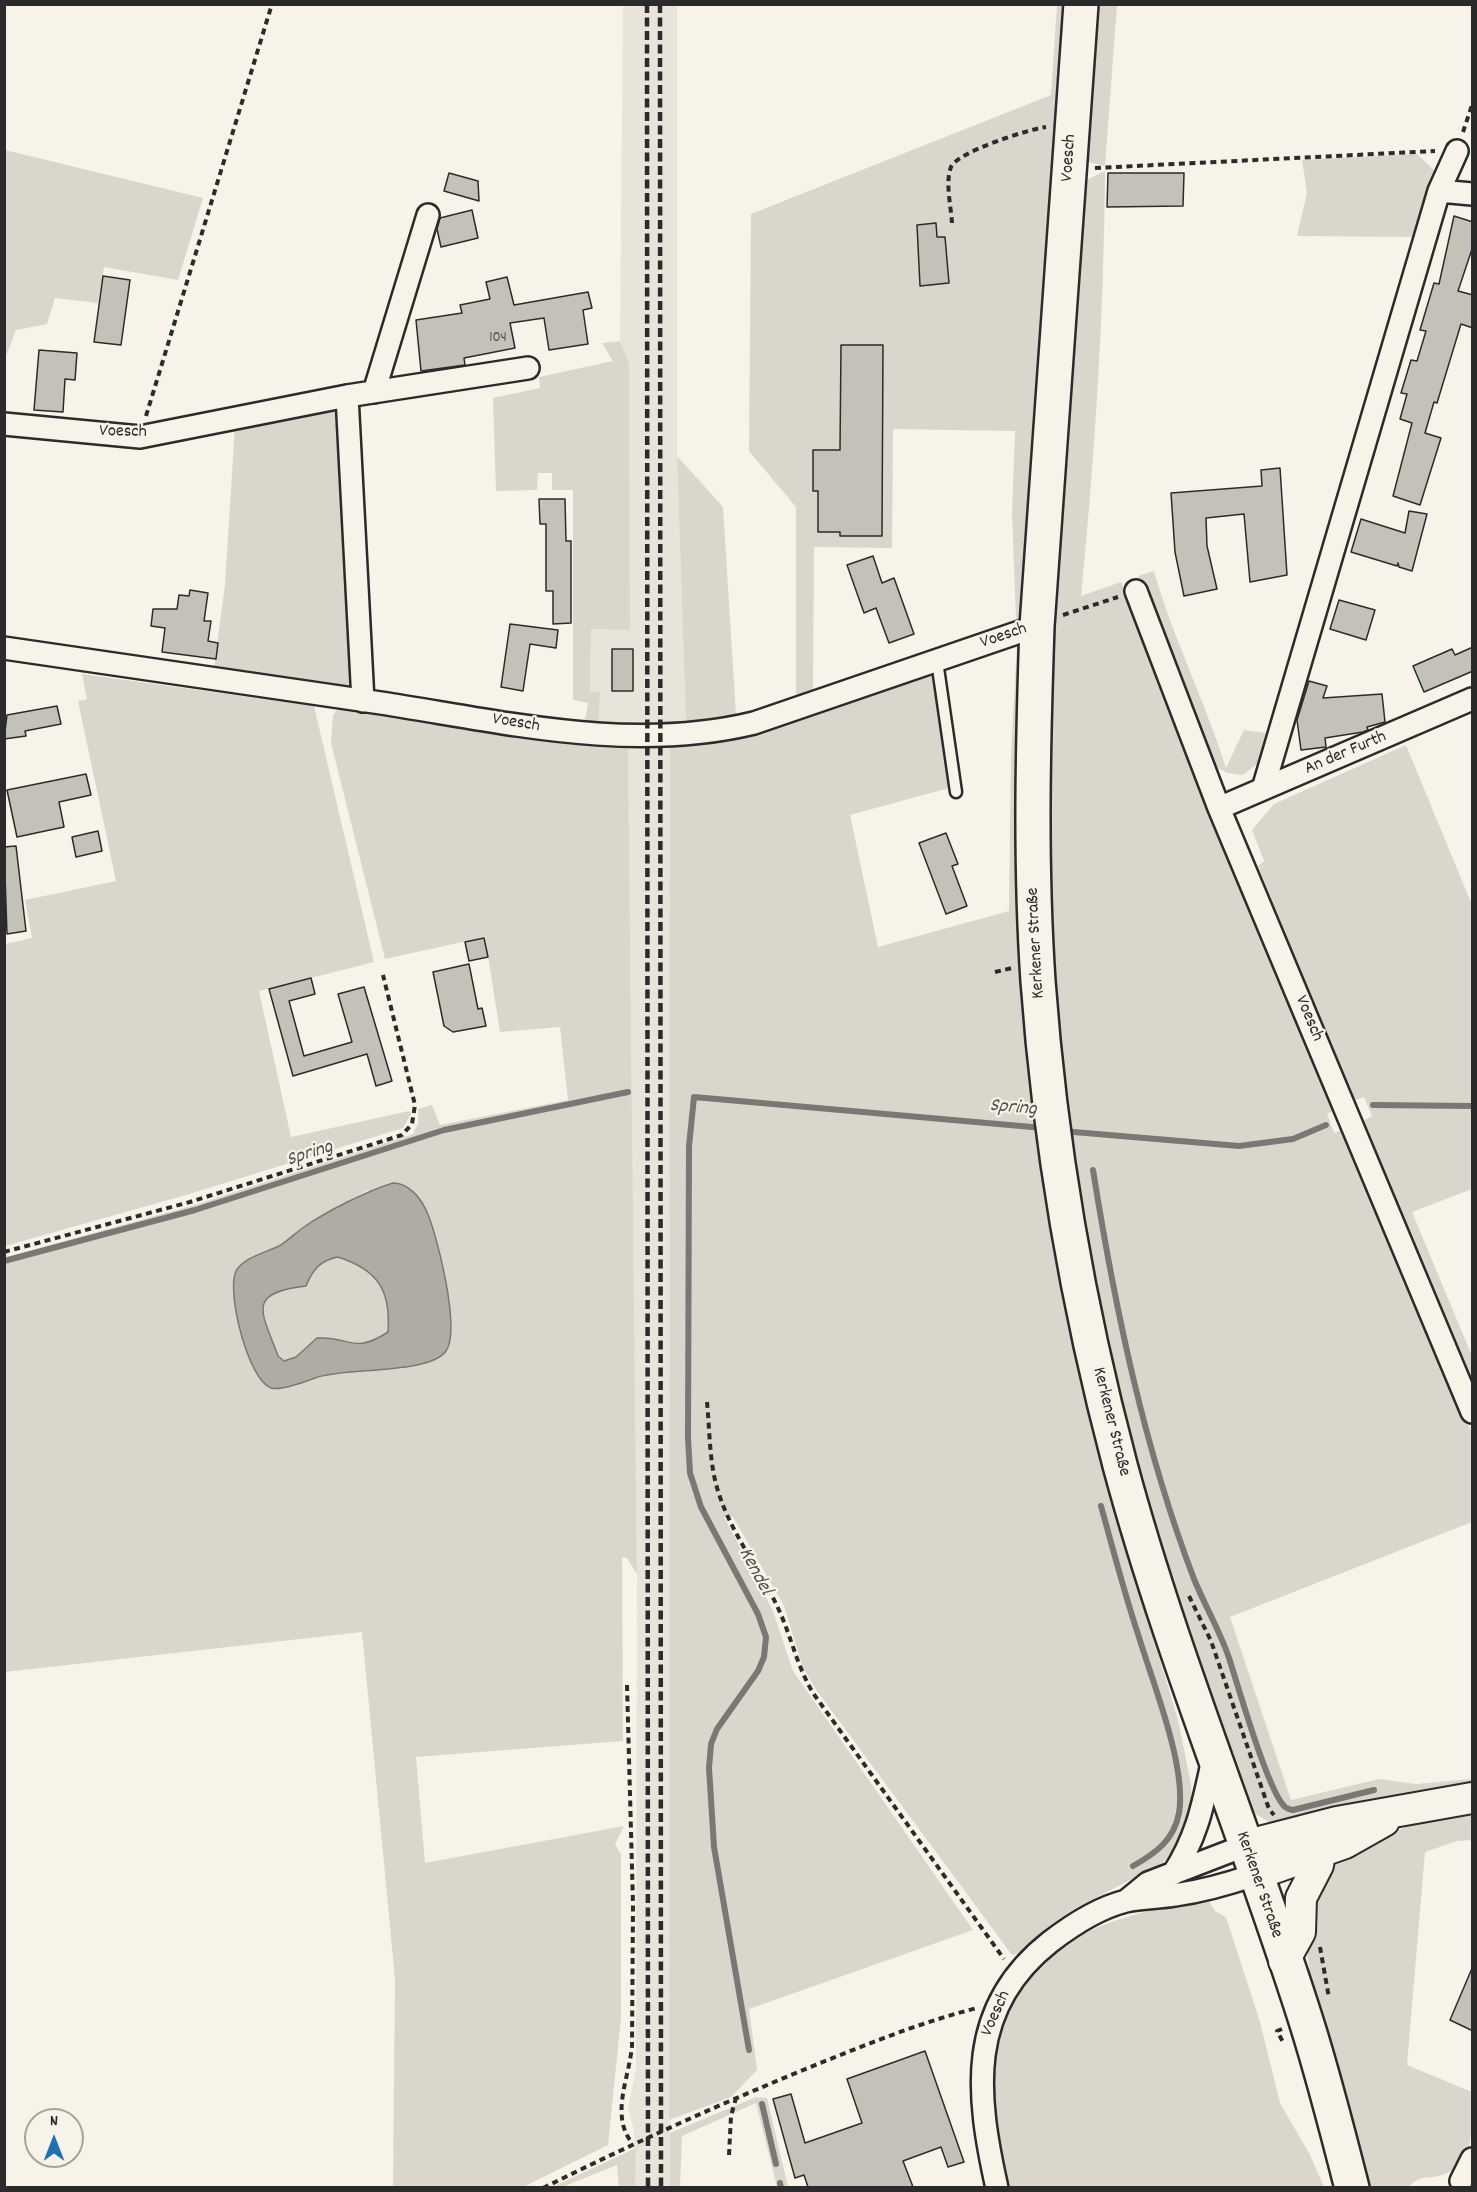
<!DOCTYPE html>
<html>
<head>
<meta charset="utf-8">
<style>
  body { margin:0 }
  #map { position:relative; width:1477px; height:2192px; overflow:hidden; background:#f7f3e8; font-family:Dekko,sans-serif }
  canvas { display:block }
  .frame { position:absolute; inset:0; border:6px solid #2b2b2b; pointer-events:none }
  .north { position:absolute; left:24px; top:2108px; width:60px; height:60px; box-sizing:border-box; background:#f7f3e8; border:2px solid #a5a39c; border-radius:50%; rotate:0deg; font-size:16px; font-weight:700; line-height:24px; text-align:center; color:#2b2b2b }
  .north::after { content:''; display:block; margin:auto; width:21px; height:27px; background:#1f6fb2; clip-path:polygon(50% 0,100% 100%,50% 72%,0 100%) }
</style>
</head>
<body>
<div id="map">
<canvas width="1477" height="2192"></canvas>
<div class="frame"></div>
<div class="north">N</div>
</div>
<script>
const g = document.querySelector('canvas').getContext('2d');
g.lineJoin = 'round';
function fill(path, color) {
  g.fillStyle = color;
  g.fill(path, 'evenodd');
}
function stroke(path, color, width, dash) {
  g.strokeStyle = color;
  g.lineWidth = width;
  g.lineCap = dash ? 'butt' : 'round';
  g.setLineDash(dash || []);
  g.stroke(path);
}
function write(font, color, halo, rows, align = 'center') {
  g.font = font + ' Dekko,sans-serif';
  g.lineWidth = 4.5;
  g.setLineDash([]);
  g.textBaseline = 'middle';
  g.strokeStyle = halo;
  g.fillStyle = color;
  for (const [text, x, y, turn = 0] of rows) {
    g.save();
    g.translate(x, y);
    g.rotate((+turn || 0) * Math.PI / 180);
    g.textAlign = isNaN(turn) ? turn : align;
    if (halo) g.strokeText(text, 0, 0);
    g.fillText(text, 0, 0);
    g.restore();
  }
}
const built = new Path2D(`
  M623,5H677V456L686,723L670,724V2187H635L634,2131L628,2107L636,2069L637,1574L628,747L637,746V724L599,722L600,693H590L591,629H630L629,363L620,341Z`);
const green = new Path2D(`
  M1057,5H1071L1025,608L1016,620L1012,513L1015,431L893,429L892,548L814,547L813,692L796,698V507L749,451L751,214L1051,95Z
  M1095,5H1117L1105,166L1084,161Z
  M5,150L203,198L178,280L104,267L98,303L55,298L47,324L16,330L5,359Z
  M1417,154L1436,172L1415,237L1297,236L1307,193L1302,160Z
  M1105,171C1104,313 1095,455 1081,596L1121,582L1337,1109L1327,1114L1334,1133L1345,1129L1472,1434V1522L1230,1617L1291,1800L1379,1779L1416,1784L1472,1779V1787L1279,1828L1252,1812L1091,1406L1119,1524L1178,1720L1191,1784L1192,1810L1176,1850L1161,1864L1074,1909L1053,1923L1018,1954L1012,1955L817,1691L803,1668L784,1606L733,1517H724L773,1611L793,1671L973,1930L749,2009L757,2070L731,2097L669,2120L670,746L714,741L934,672L949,788L850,815L878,947L1009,911L1011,755L1017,643L1028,652L1056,1008C1052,936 1048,863 1049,791C1051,588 1069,385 1080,183Z
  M620,341L629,363L630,630L591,629L590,692H600L599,722L585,721L588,703L573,700V490H552V473H538L537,490L496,491L493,398L540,388L539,377L613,361L602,343Z
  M341,406L356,688L214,668L225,585L235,426Z
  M677,456L723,507L736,715L686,723Z
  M1154,571C1173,638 1205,701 1226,768L1244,730L1266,733L1257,764L1243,775L1227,773L1213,765L1138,576Z
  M82,674L314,706L374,962L259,991L291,1137L409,1111L411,1114L403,1128L186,1195L5,1246V944L32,938L25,900L116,881L78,701L87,699Z
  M339,708L480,727L579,744L628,747L637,1574L627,1558L622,1557L623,1741L416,1757L425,1863L624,1826L615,1844L621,1854V2018L608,2145L523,2187H393L395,1979L362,1632L5,1672L4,1258L198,1204L413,1134L418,1123V1109L432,1105L440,1125L568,1100L560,1027L500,1032L485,937L385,959L331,743L333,715ZM368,1190L446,1352C414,1377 365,1367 327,1373C320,1375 312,1379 305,1382L247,1356L249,1259L281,1245L305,1226Z
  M1406,745L1472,905V1189L1412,1212L1472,1356V1390L1361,1122L1372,1116L1364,1097L1353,1101L1258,866L1264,861L1252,830L1274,804Z
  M338,1257C379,1270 391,1290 388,1332C353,1354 351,1337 317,1338L296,1357L285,1361L278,1356C262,1312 245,1293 306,1286C312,1271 320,1260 338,1257Z
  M1472,1812V1840L1457,1841L1425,1852L1407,2065L1472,2092C1472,2120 1477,2165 1442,2175C1425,2180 1422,2174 1408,2187H1369L1314,2001L1303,1925L1329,1864L1353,1848L1409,1826Z
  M1207,1898L1215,1911L1226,1917L1260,2022L1280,2103L1309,2153L1324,2187L1008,2188C1002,2159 994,2131 992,2102C986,2032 1021,1965 1085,1933C1122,1915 1167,1906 1207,1898Z
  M756,2097L767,2098L788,2187H777L756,2103L682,2136L680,2187H670V2133Z
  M636,2148L635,2187H619L617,2165L562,2187H552Z`);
const water = new Path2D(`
  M393,1183C408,1183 420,1197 426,1210C437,1233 461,1330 446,1351C429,1375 343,1367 315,1378C304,1382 281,1391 271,1388C248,1380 226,1291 236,1271C244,1257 265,1253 279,1246C288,1241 295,1233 304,1227C327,1211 367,1191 393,1183ZM338,1257C378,1270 391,1290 388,1332C353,1355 350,1336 317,1338L296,1357L284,1361L278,1356C262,1312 245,1293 306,1286C312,1271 320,1260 338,1257Z`);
const stream = new Path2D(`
  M1373,1105L1472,1106
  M1062,1131L1239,1146L1293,1139L1326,1125
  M1093,1170C1115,1308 1144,1448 1194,1579C1205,1606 1220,1631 1229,1658C1238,1685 1268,1792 1285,1807C1286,1808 1291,1810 1293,1810L1374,1790
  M4,1261L195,1210L444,1130L628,1092
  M1101,1506C1113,1549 1124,1592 1138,1634C1152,1681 1187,1766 1179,1813C1174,1840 1156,1853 1133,1866
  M749,2050L714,1847L709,1768L711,1744L717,1729L758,1671L764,1657L766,1637L758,1614L701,1507L690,1473L688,1438L689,1146L694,1097L1043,1128
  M762,2104L776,2164
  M780,2183L781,2188`);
const building = new Path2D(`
  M449,173L478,181L479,201L444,191Z
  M1108,173H1184L1183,206L1107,207Z
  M472,210L478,238L441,247L437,229L440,218Z
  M1454,216L1473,222V246L1458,291L1473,295V328L1461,324L1437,403L1434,402L1425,433L1441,438L1420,505L1393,496L1412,423L1400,419L1407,394L1401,393L1411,360L1417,361L1426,331L1420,330L1434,283L1439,284Z
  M936,223L937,237H945L949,283L920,286L917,225Z
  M103,276L130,280L121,345L94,342Z
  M507,277L514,305L588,292L592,308L583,310L588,344L549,350L544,318L510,323L515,348L464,358L465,365L421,371L416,320L462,313L460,305L490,299L486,282Z
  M841,345H883L882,536H840V532H818V491H813V450H840Z
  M39,350L77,353L75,380L65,379L63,412L34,410Z
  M1280,468L1287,575L1250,582L1244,514L1206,518L1207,546L1217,589L1184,596L1175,552L1171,493L1262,486L1261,470Z
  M539,499H565L566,541H571V623L553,624V591H546V524H540Z
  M1409,511L1427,514L1412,571L1399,567L1398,563L1397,566L1351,552L1361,519L1405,533Z
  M873,556L882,583L894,578L914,634L889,643L876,608L864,613L847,565Z
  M190,590L208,593L204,621H211L208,641L218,643L216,659L162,652L165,628L151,626L153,609H177L179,595L189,596Z
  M1339,600L1375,610L1366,640L1330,629Z
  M510,624L558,630L556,648L530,644L523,691L501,687Z
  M1473,647V671L1424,692L1413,666L1452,649L1455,655Z
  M612,649H633V691H612Z
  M1309,681L1327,686L1323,698L1382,694L1385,722L1367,727L1368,730L1363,732L1325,738L1326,747L1301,750L1297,720Z
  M57,706L61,724L25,731L26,736L4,739L7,715Z
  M86,774L91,795L59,802L64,827L17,837L7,790Z
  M98,831L102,851L76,857L72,837Z
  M946,833L958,864L952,866L967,906L946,914L919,843Z
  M16,846L26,931L7,934L4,847Z
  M484,938L488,957L469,961L465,942Z
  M469,964L478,1009L482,1008L486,1026L453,1032L444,1026L433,972Z
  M311,978L315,994L289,1001L304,1056L352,1042L338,994L364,987L392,1081L376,1086L367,1054L293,1076L269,989Z
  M1473,1966V2031L1450,2020Z
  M925,2051L964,2162L948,2167L941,2147L903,2161L913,2187H808L804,2175L795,2178L773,2099L791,2094L805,2143L862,2123L847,2079Z`);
const path = new Path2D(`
  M1463,132L1472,105
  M1095,168L1435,151
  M952,223C951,206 945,182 951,167C957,152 1029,129 1046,127
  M146,416L272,4
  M1063,615L1118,597
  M995,972L1012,968
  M4,1252L190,1202L402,1135L412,1124L415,1105L383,975
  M707,1402C710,1432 709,1465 719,1494C732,1535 760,1569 778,1608C792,1638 796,1664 813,1693L1004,1959
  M1189,1596L1211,1641L1269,1809L1274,1815
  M627,1685L633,1904L632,2046C629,2079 610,2115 632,2143
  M1320,1947L1329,1998
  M1282,2029L1277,2031L1283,2042
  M729,2155L731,2116L736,2098
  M543,2188C634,2143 724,2102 818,2064C870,2043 922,2022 977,2008`);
const lane = new Path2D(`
  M937,661L956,792`);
const street = new Path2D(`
  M1439,191L1472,194
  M374,392L428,215
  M347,396L363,701
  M4,424L140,437L347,396L528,368
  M1136,591L1219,808L1472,1412
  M4,648C130,666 256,684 381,703C504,722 631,753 754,723L1037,626
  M1263,789L1439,191L1457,151
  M1219,808L1472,699
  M1173,1874C1198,1835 1203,1804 1213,1759
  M1126,1901L1148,1883L1244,1846
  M1461,2181L1472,2159
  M997,2188C976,2094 966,2008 1050,1942C1072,1925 1098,1908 1126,1901C1141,1897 1159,1898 1175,1895C1203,1891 1228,1884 1254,1875`);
const secondary = new Path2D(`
  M1244,1846L1337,1822L1472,1798
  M1254,1875L1345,1843L1384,1821
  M1284,1961L1300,1932L1301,1898L1318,1865L1320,1853`);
const primary = new Path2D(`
  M1081,4L1037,626C1033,744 1030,862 1038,981C1050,1145 1078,1307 1120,1465C1171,1655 1248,1837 1307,2024C1324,2078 1338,2133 1352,2188`);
const rail = new Path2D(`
  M647,4L648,2188
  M660,4L661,2188`);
const numberNames = [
  ["104",498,339]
];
const streetNames = [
  ["Voesch",1070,158,-86],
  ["Voesch",123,433,1],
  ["Voesch",1004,637,-19],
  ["Voesch",516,724,9],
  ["An der Furth",1346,754,-23],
  ["Kerkener Straße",1037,943,-93],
  ["Voesch",1308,1019,67],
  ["Kerkener Straße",1110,1422,76],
  ["Kerkener Straße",1258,1885,71],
  ["Voesch",997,2014,-66]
];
const waterNames = [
  ["Spring",1013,1109,5],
  ["Spring",310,1155,-18],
  ["Kendel",754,1572,62]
];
fill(built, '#e8e4da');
fill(green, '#dad6cc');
fill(water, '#afaca4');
stroke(water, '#7a7874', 1.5);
stroke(stream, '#7a7874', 6);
fill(building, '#c4c1b9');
stroke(building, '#2b2b2b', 1.5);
stroke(lane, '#2b2b2b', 15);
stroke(street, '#2b2b2b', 26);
stroke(secondary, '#2b2b2b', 34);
stroke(primary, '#2b2b2b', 38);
stroke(path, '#2b2b2b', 4, [6, 4.5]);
stroke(lane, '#f7f3e8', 10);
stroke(street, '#f7f3e8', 21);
stroke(secondary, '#f7f3e8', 30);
stroke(primary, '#f7f3e8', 33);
stroke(rail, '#2b2b2b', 4.5, [9, 4.5]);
write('15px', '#51504e', null, numberNames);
write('18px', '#2b2b2b', '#f7f3e8', streetNames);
write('italic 20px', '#53524f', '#f7f3e8', waterNames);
</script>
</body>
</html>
